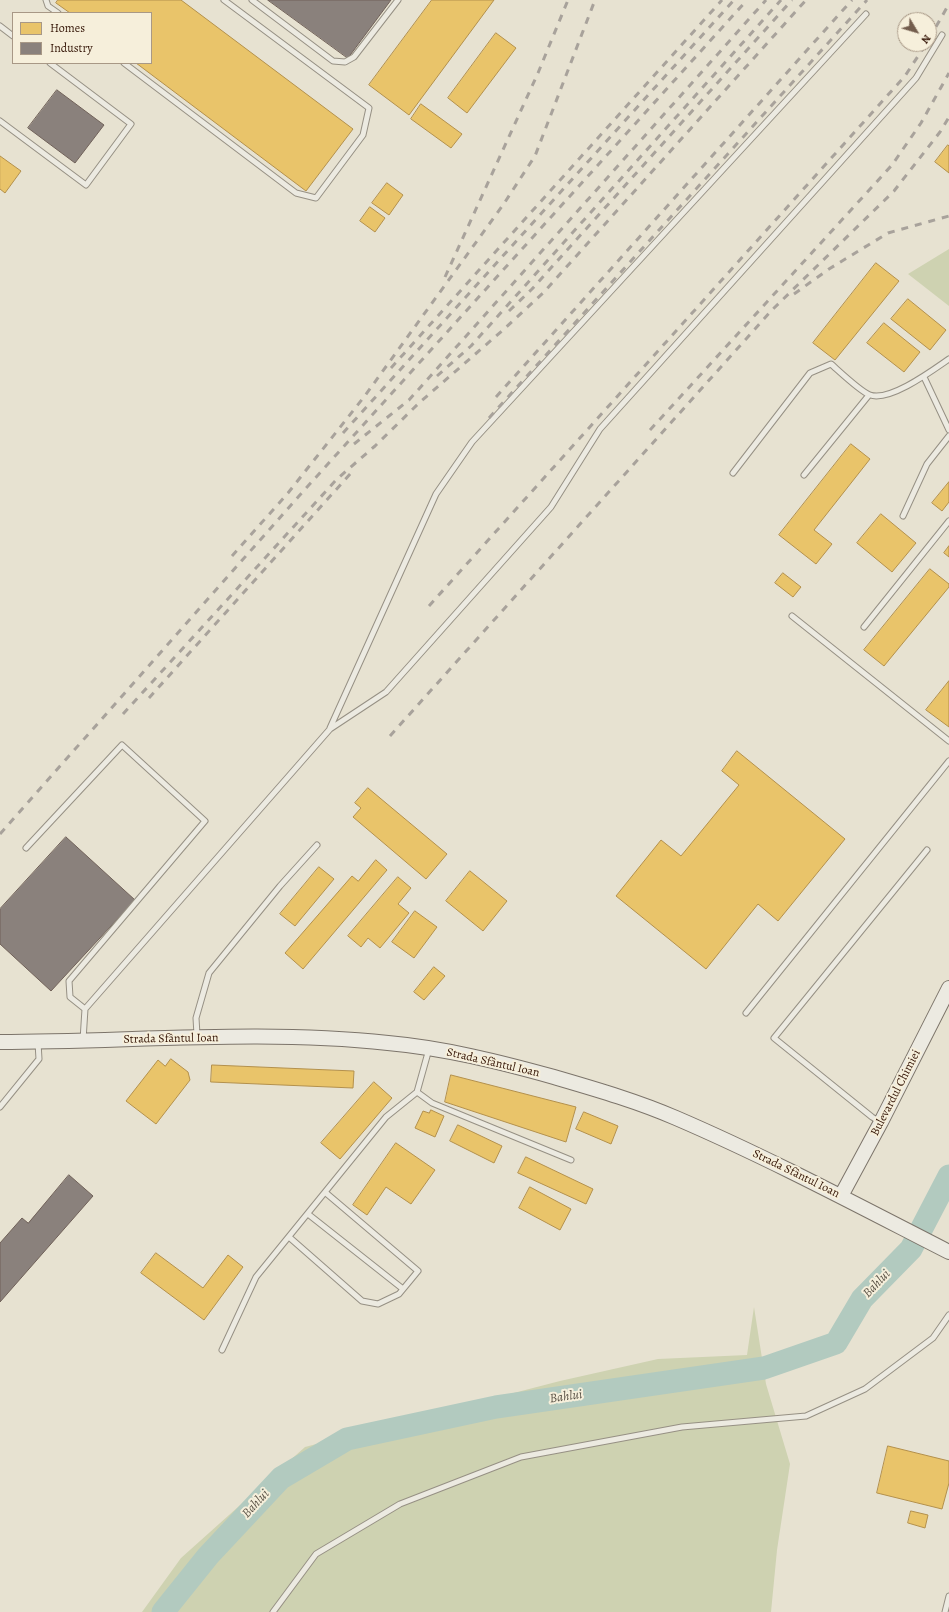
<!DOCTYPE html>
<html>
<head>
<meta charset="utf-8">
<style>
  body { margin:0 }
  #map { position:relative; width:949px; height:1612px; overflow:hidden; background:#e7e2d1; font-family:Alegreya,serif }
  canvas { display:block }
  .legend { position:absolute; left:12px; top:12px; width:140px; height:52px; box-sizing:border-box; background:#f6efdb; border:1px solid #a89886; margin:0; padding:5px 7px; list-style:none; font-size:12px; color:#341506 }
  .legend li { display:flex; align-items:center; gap:8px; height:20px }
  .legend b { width:20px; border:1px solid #a89886 }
  .north { position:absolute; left:897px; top:12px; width:40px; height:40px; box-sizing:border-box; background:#f6efdb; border:1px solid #a89886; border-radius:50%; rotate:128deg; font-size:11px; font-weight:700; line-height:16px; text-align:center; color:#341506 }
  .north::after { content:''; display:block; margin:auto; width:14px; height:18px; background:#735d4d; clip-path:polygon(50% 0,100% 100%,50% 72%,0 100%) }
</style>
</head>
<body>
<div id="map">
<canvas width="949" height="1612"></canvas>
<ul class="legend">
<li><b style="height:11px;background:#e9c46a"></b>Homes</li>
<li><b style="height:11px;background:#8a817c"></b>Industry</li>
</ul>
<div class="north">N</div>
</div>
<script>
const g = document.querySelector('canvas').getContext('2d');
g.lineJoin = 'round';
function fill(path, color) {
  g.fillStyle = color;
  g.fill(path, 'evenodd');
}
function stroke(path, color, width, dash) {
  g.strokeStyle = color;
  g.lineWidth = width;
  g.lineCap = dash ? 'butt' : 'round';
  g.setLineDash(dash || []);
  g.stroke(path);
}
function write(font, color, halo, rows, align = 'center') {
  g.font = font + ' Alegreya,serif';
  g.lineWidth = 4;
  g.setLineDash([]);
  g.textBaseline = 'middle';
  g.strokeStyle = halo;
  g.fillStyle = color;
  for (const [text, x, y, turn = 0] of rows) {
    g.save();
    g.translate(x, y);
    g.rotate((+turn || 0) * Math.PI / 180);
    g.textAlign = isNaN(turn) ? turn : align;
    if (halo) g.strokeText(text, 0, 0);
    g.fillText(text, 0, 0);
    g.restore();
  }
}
const green = new Path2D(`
  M949,249V306L908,274Z
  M754,1307L766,1384L790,1464L777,1550L771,1612H142L181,1558L305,1447L560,1381L658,1359L747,1355Z`);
const homes = new Path2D(`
  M58,0H181L353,129L306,191L136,63H151V13H70L56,3Z
  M432,0H494L409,115L369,85Z
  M496,33L516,48L467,113L448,98Z
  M421,104L462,134L451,148L411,119Z
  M948,145L949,146V173L935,162Z
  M0,156L21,171L5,193L0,189Z
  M387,183L403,195L389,215L372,203Z
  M370,207L385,218L375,232L360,221Z
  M876,263L899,281L835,360L813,343Z
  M908,299L946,330L930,350L891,319Z
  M884,323L920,352L904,372L867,343Z
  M851,444L870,459L814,530L832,544L816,564L779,535Z
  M949,482V502L942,511L932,503Z
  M881,514L916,543L892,572L857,543Z
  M949,546V557L944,553Z
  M930,569L949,584V587L884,666L864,650Z
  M783,573L801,587L793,597L775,583Z
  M949,681V727L926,710Z
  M737,751L845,839L778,921L758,904L706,969L616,896L661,840L681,856L739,785L722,771Z
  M368,788L447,854L426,879L353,817L361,808L355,803Z
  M376,860L387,870L303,969L285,953L352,876L358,881Z
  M319,867L334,879L295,926L280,914Z
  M470,871L507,901L483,931L446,901Z
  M398,877L411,888L398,904L409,913L380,948L368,938L361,947L348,936Z
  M415,911L437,927L414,958L392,942Z
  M434,967L445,976L424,1000L414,992Z
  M171,1059L188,1072L190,1080L156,1124L126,1101L158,1060L165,1066Z
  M212,1065L354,1071L353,1088L211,1082Z
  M451,1075L576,1107L566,1142L445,1102Z
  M374,1082L392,1098L340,1159L321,1143Z
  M431,1110L444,1116L435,1137L415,1128L423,1111L429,1113Z
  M584,1112L618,1126L611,1144L576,1129Z
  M458,1125L502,1146L494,1163L450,1141Z
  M396,1143L435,1170L411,1204L386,1187L367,1215L353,1205Z
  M526,1157L593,1189L586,1204L518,1173Z
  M530,1187L571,1209L560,1230L519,1208Z
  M156,1253L203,1288L228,1255L243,1267L204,1320L141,1273Z
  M888,1446L949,1461V1483L942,1509L877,1493Z
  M911,1511L928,1515L925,1528L908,1523Z`);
const industry = new Path2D(`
  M268,0H391L348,58Z
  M57,90L104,125L75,163L28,128Z
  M66,837L135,900L51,991L0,944V909Z
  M69,1175L93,1196L0,1302V1243L22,1218L28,1223Z`);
const river = new Path2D(`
  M163,1612L208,1556L281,1478L347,1439L496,1407L764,1368L836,1343L862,1299L911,1249L949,1176`);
const lane = new Path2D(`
  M46,0L48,6L58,13
  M252,0L333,61L345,62L354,57L398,0
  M0,26L13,36
  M124,63L296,193L316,198L363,135L369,108L224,0
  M0,121L86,185L131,124L50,63
  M924,377L949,430
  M733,473L810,373L831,364C839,371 861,392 870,395C890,402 933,370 949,359
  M804,475L869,395
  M903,516L927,464L949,436
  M792,616L949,741
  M864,627L949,521
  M330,728L436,494L472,442L866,14
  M26,848L122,745L205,821L69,981L70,997L85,1009L83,1040
  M85,1009L330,729L386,692L551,507L600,429L916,78L942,35
  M746,1013L949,761
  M197,1035L196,1018L209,973L280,886L317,845
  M417,1092L432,1103L571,1160
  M0,1107L39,1059L38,1043
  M880,1122L872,1117L774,1038L927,850
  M308,1214L403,1289
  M289,1237L362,1301L378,1304L399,1294L418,1271L326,1193
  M222,1350L256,1277L386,1117L417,1092L429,1049
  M273,1612L316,1554L400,1504L521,1457L682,1427L806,1416L865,1389L933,1338L949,1315
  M945,1612L949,1596`);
const secondary = new Path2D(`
  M0,1042C128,1042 260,1029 388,1043C444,1048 500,1062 554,1077C595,1089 637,1101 676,1118C769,1158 859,1206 949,1252
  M841,1196L881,1122L949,988`);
const rail = new Path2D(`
  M929,39L949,4
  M445,277L538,73L568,0
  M794,294L829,269L888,233L949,216
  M509,311L532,289L792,0
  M391,368L722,0
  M437,376L471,346L781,0
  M496,397L852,0
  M489,418L867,0
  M650,430L892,165L921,123L949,73
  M343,433L734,0
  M354,444L409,400L766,0
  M232,556L288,493L364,397L503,205L535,156L595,0
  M429,606L905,76L926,44
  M149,698L351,473
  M123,714L337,479L375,446L419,403L503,330L544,292L806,0
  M390,736L772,310L894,191L940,132L949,117
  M0,834L299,496L747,0`);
const streetNames = [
  ["Strada Sfântul Ioan",171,1039,-1],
  ["Strada Sfântul Ioan",493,1063,13],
  ["Bulevardul Chimiei",896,1093,-63],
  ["Strada Sfântul Ioan",796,1174,26]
];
const waterNames = [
  ["Bahlui",877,1284,-46],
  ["Bahlui",566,1397,-8],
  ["Bahlui",256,1504,-47]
];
fill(green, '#ced2b1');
fill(homes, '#e9c46a');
stroke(homes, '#b3904c', 1);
fill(industry, '#8a817c');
stroke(industry, '#706159', 1);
stroke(river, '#b2cabf', 23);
stroke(lane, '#969084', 7);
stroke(secondary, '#7c746a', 16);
stroke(lane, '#eceae1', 5);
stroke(secondary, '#eceae1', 14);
stroke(rail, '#a8a29b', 3, [7, 7]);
write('12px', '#341506', '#f6efdb', streetNames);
write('italic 13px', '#585044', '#f6efdb', waterNames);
</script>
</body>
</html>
